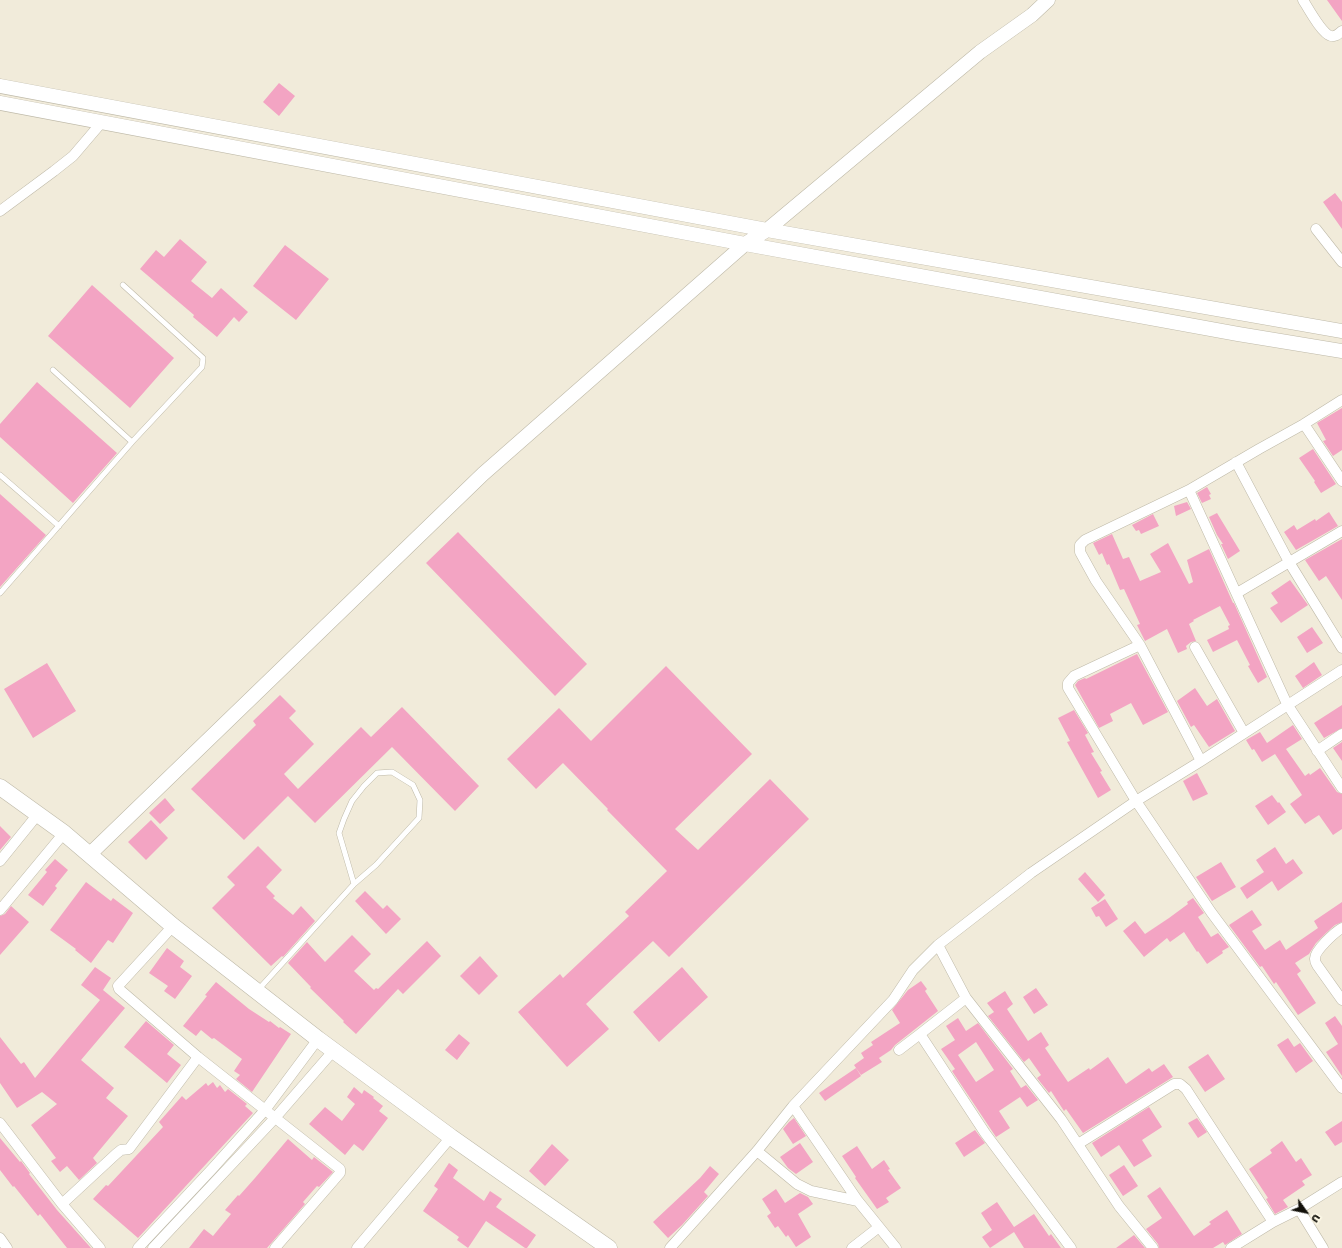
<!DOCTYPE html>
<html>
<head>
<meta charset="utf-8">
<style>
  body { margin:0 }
  #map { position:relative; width:1342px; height:1248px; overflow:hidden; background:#f1ebda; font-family:Jost,sans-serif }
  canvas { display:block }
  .north { position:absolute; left:1286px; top:1192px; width:40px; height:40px; -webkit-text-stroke:3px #fef9e7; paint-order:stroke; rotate:123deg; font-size:11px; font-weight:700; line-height:16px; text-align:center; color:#12100a }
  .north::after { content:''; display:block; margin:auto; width:14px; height:18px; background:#12100a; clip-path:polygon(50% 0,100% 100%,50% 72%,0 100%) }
</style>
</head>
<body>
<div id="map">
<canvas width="1342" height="1248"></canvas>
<div class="north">U</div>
</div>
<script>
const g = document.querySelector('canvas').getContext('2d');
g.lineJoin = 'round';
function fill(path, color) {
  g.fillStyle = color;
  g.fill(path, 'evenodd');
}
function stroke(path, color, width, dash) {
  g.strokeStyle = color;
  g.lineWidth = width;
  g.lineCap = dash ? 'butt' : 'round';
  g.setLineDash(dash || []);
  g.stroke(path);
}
const building = new Path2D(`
  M1327,0H1342V21Z
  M279,83L295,96L279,116L263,102Z
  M1335,193L1342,202V229L1323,202Z
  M180,239L207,262L191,281L212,298L221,288L248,312L239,322L234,317L217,337L193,317L194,315L140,269L156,250L164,257Z
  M285,245L329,279L296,320L253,286Z
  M92,285L174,358L130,408L48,336Z
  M37,382L117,453L73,503L0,437V424Z
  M1342,408V450L1333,456L1323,441L1326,440L1317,423Z
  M1313,449L1336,484L1321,493L1314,482L1315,481L1299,458Z
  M1207,487L1211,494L1209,495L1211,499L1202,503L1197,493Z
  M0,494L46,535L0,587Z
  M1187,502L1191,509L1176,516L1174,506Z
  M1329,512L1338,526L1296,550L1284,532L1294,525L1297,530L1315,519L1316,521Z
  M1217,513L1240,551L1228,559L1221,544H1223L1217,535L1209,517Z
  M1153,514L1159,526L1141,534L1139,530L1136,531L1132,525Z
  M458,532L587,664L555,696L426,563Z
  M1112,534L1123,559L1129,557L1140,581L1161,572L1150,554L1168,543L1189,584L1193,582L1187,560L1209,549L1233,603H1234L1267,677L1258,683L1248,666L1250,665L1237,640L1213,652L1207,640L1229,629L1228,626L1230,625L1220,606L1193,620L1194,621L1189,624L1196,641L1191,642L1186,646L1187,649L1178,653L1167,629L1145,641L1137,625L1140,624L1124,589L1120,590L1109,564L1107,565L1102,553L1099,555L1093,543Z
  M1342,539V600L1326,576L1319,581L1305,560Z
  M1290,580L1308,605L1281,623L1270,608L1278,603L1271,593Z
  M1312,627L1323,643L1307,653L1297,637Z
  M1137,654L1168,712L1143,725L1131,703L1110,714L1113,721L1099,728L1075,685L1078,681L1085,678L1086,679Z
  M1314,662L1322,675L1303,688L1295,676Z
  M47,663L76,711L33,738L4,689Z
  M666,666L752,754L675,829L698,850L770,779L809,819L669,957L653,941L586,1004L609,1029L567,1067L518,1012L560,974L563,978L629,916L625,912L667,871L607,810L608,809L563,763L536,789L507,759L559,708L591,741Z
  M1195,688L1207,706L1217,699L1235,731L1209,747L1194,725L1191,727L1177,701Z
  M280,695L296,711L289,718L314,744L284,774L298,789L361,727L371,737L402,707L479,786L455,811L392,747L315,823L288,796L244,840L191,789L256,725L253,721Z
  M1342,705V728L1324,738L1314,723Z
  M1074,710L1088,733L1085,735L1094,752L1091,753L1102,771L1100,772L1111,790L1098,798L1067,742L1070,741L1058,718Z
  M1293,725L1302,739L1286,749L1305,776L1309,773L1310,775L1320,768L1337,792L1342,794V829L1333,835L1319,815L1305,824L1290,804L1302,795L1275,754L1262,762L1254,749L1252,750L1246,740L1260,732L1267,743Z
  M1342,742V761L1333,748Z
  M1197,773L1208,794L1193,801L1183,781Z
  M1272,795L1278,803L1279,802L1286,812L1268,825L1255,806Z
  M165,798L175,810L160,824L149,813Z
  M151,820L168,838L146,860L128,842Z
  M0,826L11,837L0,850Z
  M258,846L282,870L266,887L275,896L273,898L293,915L301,906L315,921L283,957L282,956L271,966L212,908L235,885L227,877Z
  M1275,847L1286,864L1293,859L1303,873L1278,891L1272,881L1247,899L1240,888L1264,872L1256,860Z
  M55,859L68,870L55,886L57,888L43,906L28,895L47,872L45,870Z
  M1221,862L1236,887L1212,901L1196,877Z
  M1085,872L1105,895L1098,902L1078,879Z
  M86,882L111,901L113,898L133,913L113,943L108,940L91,963L75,950L76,949L50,930Z
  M365,891L383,909L387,905L401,919L386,934L355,901Z
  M1193,898L1204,913L1198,917L1211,937L1218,933L1229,947L1222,951L1223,953L1207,964L1198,951L1197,952L1184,932L1170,942L1167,938L1144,957L1123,931L1135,921L1145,934L1169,918L1188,904L1187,902Z
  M1105,899L1118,919L1106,927L1099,916L1096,917L1091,908Z
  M1342,902V922L1335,925L1326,933L1316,943L1309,954L1295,963L1301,971L1297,974L1316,1003L1298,1015L1276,982L1274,984L1262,966L1260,967L1229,925L1252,910L1262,925L1252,931L1265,950L1280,940L1286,950L1318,928L1314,921Z
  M11,906L29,922L0,955V916L5,914Z
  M352,935L371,954L354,971L374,990L376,988L378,989L427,941L441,956L403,994L398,989L356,1034L343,1022L344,1021L310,988L311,987L288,963L307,942L325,962Z
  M167,948L184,961L180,967L192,976L175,999L164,991L168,986L149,973Z
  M480,956L498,976L479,995L460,976Z
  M95,967L111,978L103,990L125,1008L81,1060L114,1088L106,1098L128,1116L93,1158L97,1163L79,1180L67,1166L60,1172L51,1161L56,1158L31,1125L57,1104L42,1092L17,1108L0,1083V1037L21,1064L24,1062L35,1078L100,1000L81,985Z
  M682,967L708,997L659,1042L633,1012Z
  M921,981L927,989L925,991L938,1011L895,1045L891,1050L879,1058L882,1062L861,1075L854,1065L864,1058L861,1053L873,1045L871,1042L900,1023L892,1010L908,990Z
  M216,982L249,1009L269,1022L270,1021L279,1028L280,1027L291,1034L252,1092L236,1079L240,1075L234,1071L242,1059L214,1038L212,1039L201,1030L196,1036L183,1026L207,996L205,995Z
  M1036,988L1048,1005L1034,1014L1023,997Z
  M1005,991L1013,1004L1007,1009L1028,1041L1041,1032L1049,1045L1045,1048L1068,1082L1089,1068L1090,1070L1108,1057L1126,1084L1149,1068L1152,1072L1164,1064L1173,1077L1083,1133L1066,1109L1064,1111L1051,1091L1049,1093L1037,1078L1041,1075L1029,1058L1024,1062L988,1016L994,1012L987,1003Z
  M1335,1016L1342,1026V1076L1326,1052L1338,1044L1325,1023Z
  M958,1018L966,1031L978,1023L1013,1069L1010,1071L1021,1088L1026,1085L1038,1100L1027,1107L1020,1097L999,1111L1010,1128L996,1137L952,1071L955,1069L941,1049L955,1040L946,1026ZM976,1042L994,1070L976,1082L958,1055Z
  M146,1021L174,1045L167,1054L181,1065L167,1083L124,1047Z
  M459,1034L470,1043L457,1060L445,1050Z
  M1288,1038L1294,1047L1300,1043L1313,1061L1296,1073L1277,1045Z
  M1208,1054L1225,1079L1205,1092L1188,1067Z
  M856,1068L861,1076L825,1101L819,1093Z
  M213,1082L217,1088L220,1085L225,1092L228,1089L247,1104L245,1106L253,1113L138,1238L93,1199L106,1185L108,1186L163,1127L159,1122L182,1096L186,1100L206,1083L208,1086Z
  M354,1087L362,1094L364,1090L374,1097L373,1098L383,1106L379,1111L388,1118L363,1151L354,1144L345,1155L309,1124L325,1107L342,1121L355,1104L347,1097Z
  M1149,1107L1162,1127L1142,1140L1152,1156L1134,1167L1119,1145L1101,1157L1092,1143Z
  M794,1118L806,1136L793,1144L783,1129L789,1122Z
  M1197,1118L1207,1132L1198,1138L1188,1123Z
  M1342,1121V1142L1335,1146L1325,1132Z
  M975,1130L985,1143L964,1157L955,1143Z
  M0,1138L20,1162L21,1161L30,1173L29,1174L57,1210L91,1248H67L40,1214L38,1216L14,1186L13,1187L0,1170Z
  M288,1139L312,1160L314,1157L333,1172L319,1187L317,1186L303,1202L305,1204L267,1248H189L204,1229L213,1236L231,1214L225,1210L238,1195L239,1196L255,1178Z
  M1282,1141L1296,1162L1301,1158L1312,1175L1302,1181L1305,1185L1283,1200L1288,1207L1275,1214L1266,1199L1268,1198L1249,1169L1272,1153L1270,1150Z
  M800,1143L813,1162L796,1174L788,1168L780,1157Z
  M552,1144L569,1160L545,1186L529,1171Z
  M857,1146L872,1169L884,1160L890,1169L888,1170L901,1188L886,1198L889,1202L877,1209L855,1178L856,1177L842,1156Z
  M449,1163L458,1170L453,1178L484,1201L490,1191L502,1199L496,1207L536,1235L527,1248H525L486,1221L468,1248L457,1240L459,1237L423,1211L438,1189L434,1186Z
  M1124,1165L1138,1186L1123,1196L1109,1175Z
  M710,1166L719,1174L704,1192L708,1196L682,1225L668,1238L653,1222L700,1178Z
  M1160,1187L1194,1236L1211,1224L1209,1222L1227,1210L1242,1234L1225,1245L1223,1242L1213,1248H1159L1158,1244L1146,1229L1162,1218L1147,1196Z
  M776,1189L785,1203L800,1193L808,1197L813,1204L798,1214L811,1237L796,1247L788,1235L786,1237L778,1226L775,1228L767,1216L771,1213L762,1199Z
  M997,1202L1014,1227L1034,1214L1049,1236L1051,1234L1061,1248H1024L1014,1232L990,1248L982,1237L992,1230L981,1213Z
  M1134,1235L1145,1248H1116Z`);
const lane = new Path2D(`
  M53,370L132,442
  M0,475L59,526
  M0,593L132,442L202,367L203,358L123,285
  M258,990L354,884L376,865L419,818L420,800L413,785L392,772L377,773L364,786L352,801L344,819L339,833L354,884`);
const street = new Path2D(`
  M1303,0C1308,8 1322,34 1331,36C1336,37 1338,34 1342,31
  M0,211L54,171L73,156L102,122
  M1316,229L1342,262
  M1304,424L1342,481
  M1236,462L1289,562L1342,648
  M1189,490L1287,704L1342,788
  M1237,593L1342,531
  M1140,645L1074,676L1068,683V688L1136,801L1211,912L1342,1088
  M1195,647L1244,733
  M1317,751L1342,734
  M1201,761L1140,645L1096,581L1080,552V545L1085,540L1189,490L1259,449L1304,424L1342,400
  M0,861L38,814
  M0,910L64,833
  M173,926L118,986L119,989L198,1057L340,1169V1173L275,1248
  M1342,928C1335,932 1314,951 1315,959C1315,962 1316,963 1317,965L1342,1000
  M938,945L966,998L1061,1119L1119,1206L1153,1248
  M920,1034L966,998
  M899,1050L920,1034L985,1133L1071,1248
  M793,1106L858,1201L896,1248
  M0,1123L62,1204L100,1248
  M1078,1144L1174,1084H1180L1186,1089L1273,1222
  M757,1151L797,1184L811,1191L858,1201
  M62,1204L116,1154L121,1150L129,1149L198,1057
  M1299,1209L1323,1248
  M0,1238L7,1248
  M138,1248L212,1169L265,1110L318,1039
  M153,1248L275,1118L334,1050
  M357,1248L451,1137
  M670,1248L757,1151L793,1106L893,1000L913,970L938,945L1031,873L1136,801L1201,761L1342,670
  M852,1248L879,1227
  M1231,1248L1273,1222L1299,1209L1342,1182`);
const secondary = new Path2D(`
  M0,86L767,230L1342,331
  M0,103L745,244L1238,334L1342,351
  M90,854L483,474L745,244L767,230L980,52L1032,15L1048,0`);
const primary = new Path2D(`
  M0,787L64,833L173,926L318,1039L451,1137L609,1248`);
fill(building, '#f3a4c3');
stroke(lane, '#beb9a8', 6);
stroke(street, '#beb9a8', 11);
stroke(secondary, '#beb9a8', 15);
stroke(primary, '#beb9a8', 17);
stroke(lane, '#fff', 5);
stroke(street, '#fff', 10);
stroke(secondary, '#fff', 14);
stroke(primary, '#fff', 16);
</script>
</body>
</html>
